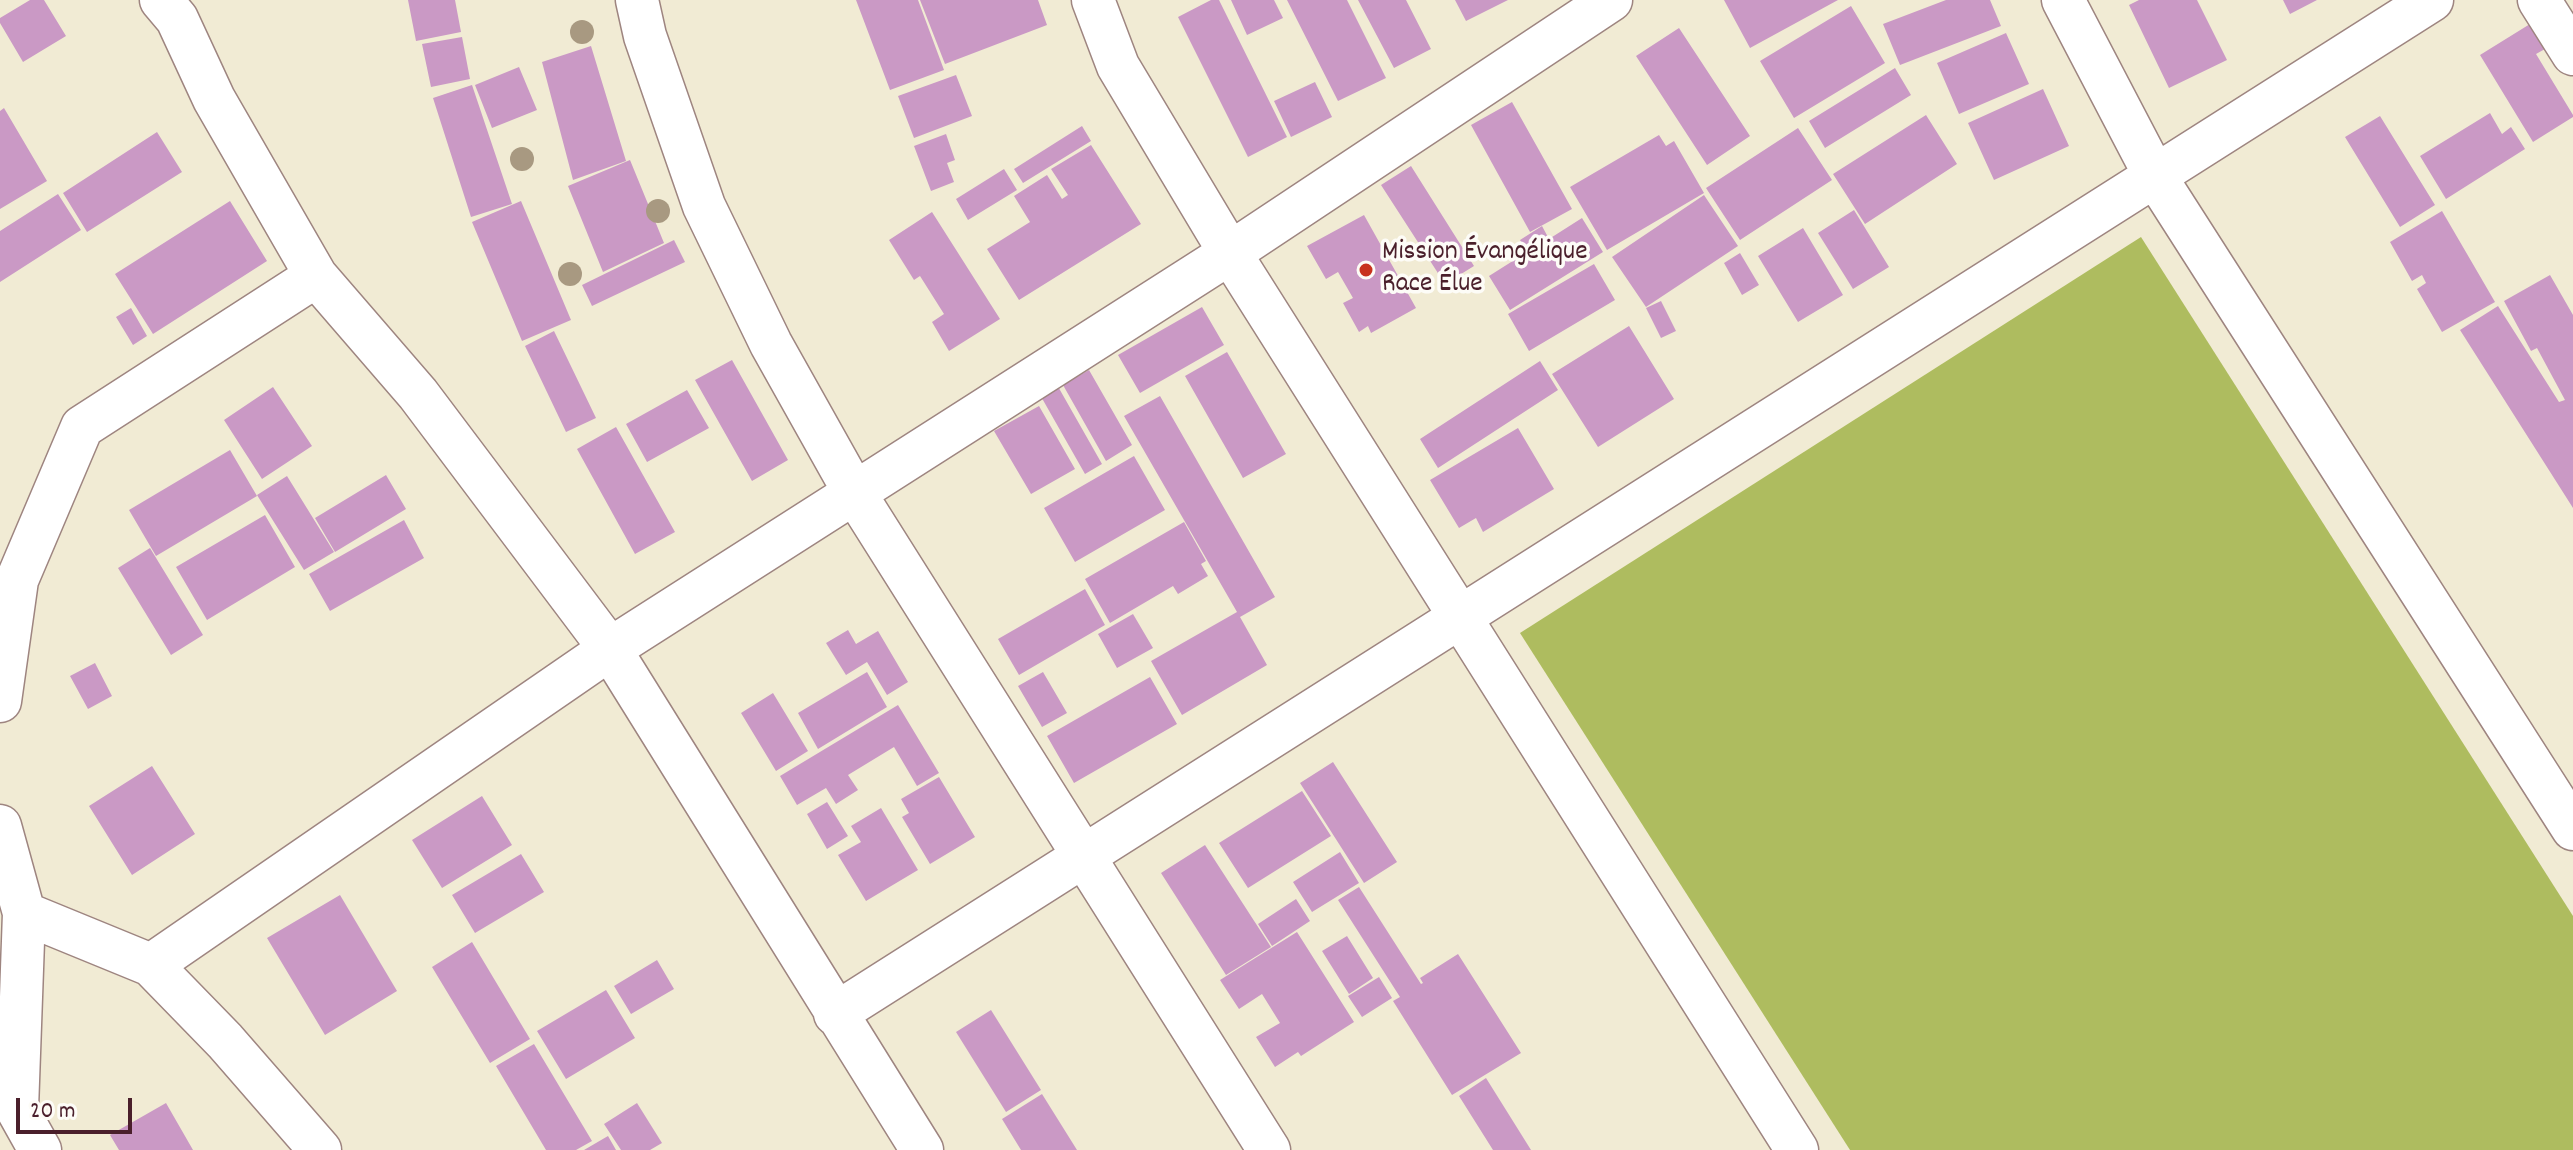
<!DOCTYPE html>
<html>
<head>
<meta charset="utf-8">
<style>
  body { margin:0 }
  #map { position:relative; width:2573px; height:1150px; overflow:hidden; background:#f1ebd4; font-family:Dekko,sans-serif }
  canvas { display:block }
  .scale { position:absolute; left:16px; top:1098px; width:116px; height:36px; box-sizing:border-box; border:4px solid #4a1f2b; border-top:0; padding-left:10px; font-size:24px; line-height:28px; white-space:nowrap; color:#4a1f2b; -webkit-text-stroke:6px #fdfcf7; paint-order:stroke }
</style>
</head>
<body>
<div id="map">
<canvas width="2573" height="1150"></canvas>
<div class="scale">20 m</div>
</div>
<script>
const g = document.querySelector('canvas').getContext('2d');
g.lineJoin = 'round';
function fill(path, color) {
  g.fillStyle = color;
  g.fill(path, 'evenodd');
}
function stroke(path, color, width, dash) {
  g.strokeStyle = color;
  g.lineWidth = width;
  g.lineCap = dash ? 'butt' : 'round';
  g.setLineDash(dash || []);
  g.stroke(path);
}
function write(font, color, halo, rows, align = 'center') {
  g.font = font + ' Dekko,sans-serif';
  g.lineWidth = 7;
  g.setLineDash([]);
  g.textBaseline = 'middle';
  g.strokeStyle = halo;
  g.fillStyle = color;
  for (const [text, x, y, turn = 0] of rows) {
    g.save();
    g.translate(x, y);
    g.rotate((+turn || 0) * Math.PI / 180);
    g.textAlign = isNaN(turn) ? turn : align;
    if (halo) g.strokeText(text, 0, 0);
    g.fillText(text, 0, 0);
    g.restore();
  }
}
const green = new Path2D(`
  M2141,237L2573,916V1150H1850L1520,633Z`);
const building = new Path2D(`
  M30,0H44L66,36L23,62L0,23V18Z
  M408,0H455L461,32L416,41Z
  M856,0H918L944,70L890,90Z
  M920,0H1038L1047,25L945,64Z
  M1211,0H1219L1287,137L1248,157L1178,17Z
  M1231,0H1274L1283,18L1247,35Z
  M1287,0H1347L1386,78L1338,101Z
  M1358,0H1406L1431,49L1394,68Z
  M1455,0H1508L1466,21Z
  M1724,0H1838L1750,48Z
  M1946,0H1990L2001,26L1900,65L1883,24Z
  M2139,0H2197L2227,60L2169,88L2129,5Z
  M2283,0H2317L2290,14Z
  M1851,6L1885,63L1794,118L1760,61Z
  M2530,24L2545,49L2536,54L2573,115V117L2533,142L2480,55Z
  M1679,28L1750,136L1707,165L1636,56Z
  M2006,33L2029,84L1959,114L1937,63Z
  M462,37L470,79L431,87L422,44Z
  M591,46L626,161L573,180L542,62Z
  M519,67L537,110L492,128L475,85Z
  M1895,68L1911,95L1825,148L1809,121Z
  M956,75L972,116L914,138L898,96Z
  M1315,82L1332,117L1291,137L1274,101Z
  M472,85L512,204L471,217L433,98Z
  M2043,89L2069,146L1994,180L1968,123Z
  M1512,102L1572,209L1530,232L1471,125Z
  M4,108L47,181L0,209V111Z
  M2490,113L2502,134L2511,127L2525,149L2446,199L2420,156Z
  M1926,115L1957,164L1865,224L1833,174Z
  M2380,116L2435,205L2400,227L2345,137Z
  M1082,126L1091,141L1023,183L1014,169Z
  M1798,128L1832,180L1740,240L1706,188Z
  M157,132L182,172L87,232L63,193Z
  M946,134L955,160L947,163L954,182L931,191L914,146Z
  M1659,135L1666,146L1674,141L1704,193L1607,250L1570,187Z
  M1091,145L1141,224L1019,300L987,249L1030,222L1014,196L1047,175L1062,199L1068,195L1051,169Z
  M630,160L664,243L603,272L568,186Z
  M1411,166L1474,266L1445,284L1381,185Z
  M1004,169L1017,190L968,220L956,199Z
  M58,194L81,230L0,282V231Z
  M1704,195L1738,246L1646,307L1612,257Z
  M230,201L267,261L153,334L115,274Z
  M521,201L571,320L522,341L472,222Z
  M1854,210L1889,267L1853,289L1818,233Z
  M2442,211L2495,302L2442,332L2417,289L2426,283L2422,275L2412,281L2390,242Z
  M932,212L1000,319L949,351L932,322L944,314L920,276L914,280L889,240Z
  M1364,215L1416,308L1371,333L1368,326L1359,332L1343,303L1353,298L1338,272L1326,279L1307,246Z
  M1582,218L1603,252L1510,310L1489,276L1527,252L1520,240L1542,226L1549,239Z
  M1803,228L1843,295L1798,322L1758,256Z
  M674,240L685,262L592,306L582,285Z
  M1740,253L1759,285L1742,295L1724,263Z
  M1594,264L1615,300L1529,351L1508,314Z
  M2550,275L2573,315V508L2460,330L2498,306L2559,402L2565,400L2537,348L2531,351L2504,301Z
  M1661,301L1676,331L1661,338L1646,308Z
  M1202,307L1224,345L1140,393L1118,355Z
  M131,308L147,336L133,345L116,317Z
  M1629,326L1674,399L1598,447L1552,374Z
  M554,331L596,418L566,432L525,346Z
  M1227,352L1286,454L1243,478L1185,376Z
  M732,360L788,460L752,481L695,380Z
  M1540,361L1558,390L1438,468L1420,439Z
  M1089,370L1132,445L1106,461L1063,385Z
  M1056,383L1102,464L1085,474L1039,393Z
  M273,387L312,446L262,479L224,420Z
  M687,390L709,428L647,462L626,424Z
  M1160,396L1275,597L1240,617L1267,665L1182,715L1151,661L1237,612L1124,416Z
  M1039,406L1075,469L1031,494L994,431Z
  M616,427L675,532L635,554L577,449Z
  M1518,428L1554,489L1483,532L1476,518L1459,528L1430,480Z
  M230,450L257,496L156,556L129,510Z
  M1134,456L1165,510L1075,562L1044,508Z
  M386,475L406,509L335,552L315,518Z
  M287,476L334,552L304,570L257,495Z
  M265,515L295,567L207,620L176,567Z
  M404,520L424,558L330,611L309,574Z
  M1184,522L1206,561L1201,564L1208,576L1178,594L1173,586L1110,623L1085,579Z
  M150,548L203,635L171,655L118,568Z
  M1085,589L1105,625L1019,675L998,639Z
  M1133,614L1153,648L1117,668L1098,634Z
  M848,630L856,644L878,631L908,682L887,695L867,662L846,675L826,643Z
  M95,663L112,696L88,709L70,676Z
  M867,672L887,707L818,749L798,713Z
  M1043,672L1067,713L1042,727L1018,686Z
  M1150,677L1177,724L1074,783L1047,736Z
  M773,693L808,751L776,771L741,713Z
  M898,705L939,773L917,786L894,747L848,775L858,790L836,804L826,788L797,805L780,776Z
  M1333,762L1397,862L1364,883L1300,783Z
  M152,766L195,834L132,875L89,806Z
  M939,777L975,837L930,864L902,817L909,813L901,799Z
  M1302,791L1331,836L1248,888L1219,843Z
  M482,796L512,845L442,888L412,840Z
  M827,802L848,836L827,849L807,814Z
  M881,808L918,870L866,901L838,855L861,842L851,826Z
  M1205,845L1271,947L1226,975L1161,873Z
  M1340,852L1359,883L1312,912L1293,882Z
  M521,854L544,892L475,933L452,895Z
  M1359,887L1421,984L1423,983L1420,978L1458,954L1521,1053L1452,1095L1393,1001L1400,997L1338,900Z
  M340,895L397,991L325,1035L267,938Z
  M1296,899L1310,921L1272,946L1258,924Z
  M1297,932L1354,1022L1301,1056L1298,1052L1275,1067L1256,1037L1280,1023L1262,994L1239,1009L1220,980Z
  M1347,936L1373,978L1349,994L1322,951Z
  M472,942L530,1039L490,1063L432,967Z
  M657,960L674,989L631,1014L614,986Z
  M1379,977L1392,998L1362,1017L1348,996Z
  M606,990L635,1038L566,1079L537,1031Z
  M991,1010L1041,1090L1006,1112L956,1032Z
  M534,1044L592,1141L576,1150H546L496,1066Z
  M1486,1078L1531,1150H1493L1459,1096Z
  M1042,1094L1077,1150H1021L1002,1119Z
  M166,1103L193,1150H119L110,1135Z
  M637,1103L662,1143L650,1150H621L604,1124Z
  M608,1136L616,1150H584Z`);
const minor = new Path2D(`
  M161,0L177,19L214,99L316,276L418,394L610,649L922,1150
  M637,0L645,36L704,206L771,344L854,492L1269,1150
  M1093,0L1118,66L1230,253L1797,1150
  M2063,0L2155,176L2573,829
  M2539,0L2573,54
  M0,701L17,580L82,427L316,276
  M0,826L24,913L17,1109L40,1150
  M24,913L151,965L610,649L1230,253L1611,0
  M151,965L225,1041L320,1150
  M835,1014L2432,0`);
const trees = [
  [582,32],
  [522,159],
  [658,211],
  [570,274]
];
const markers = [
  [1366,270,8,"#c8321e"]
];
const poiNames = [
  ["Mission Évangélique",1382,254],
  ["Race Élue",1382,286]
];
fill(green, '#aebc5f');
fill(building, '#ca99c5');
stroke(minor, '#9e8580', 45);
stroke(minor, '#fff', 42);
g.fillStyle = '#a89981';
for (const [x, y] of trees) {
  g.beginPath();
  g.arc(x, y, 12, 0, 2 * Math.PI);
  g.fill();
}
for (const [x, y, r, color] of markers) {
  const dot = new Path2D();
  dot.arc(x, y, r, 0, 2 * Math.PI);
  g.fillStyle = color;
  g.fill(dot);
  stroke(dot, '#fdfcf7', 3);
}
write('28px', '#4a1f2b', '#fdfcf7', poiNames, 'left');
</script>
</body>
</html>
